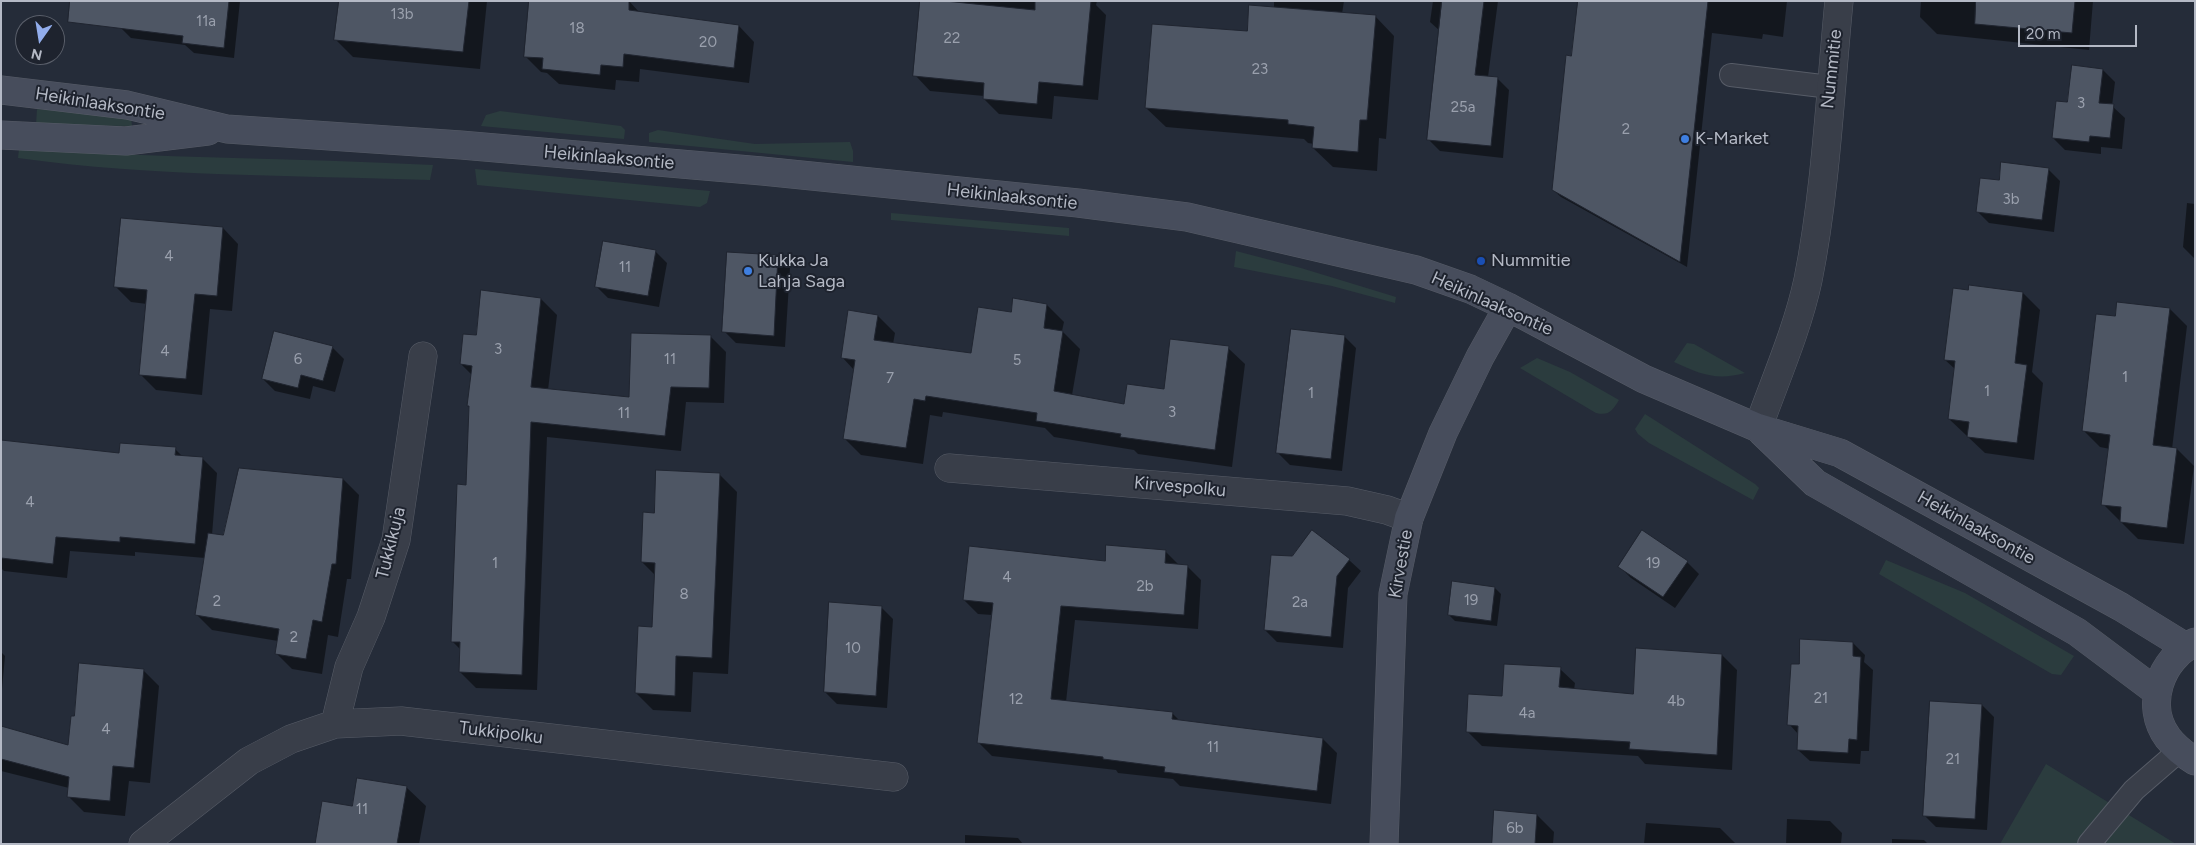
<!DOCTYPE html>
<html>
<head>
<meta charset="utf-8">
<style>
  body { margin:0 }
  #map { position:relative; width:2196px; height:845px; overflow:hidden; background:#252c39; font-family:Figtree,sans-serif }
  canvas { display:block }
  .frame { position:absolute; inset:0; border:2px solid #b4b9c5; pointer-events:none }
  .north { position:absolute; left:15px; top:15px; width:50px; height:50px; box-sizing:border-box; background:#1e232e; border:1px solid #5a5f6a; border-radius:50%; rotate:193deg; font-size:14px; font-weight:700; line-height:20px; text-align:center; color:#b4b9c5 }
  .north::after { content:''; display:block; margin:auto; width:18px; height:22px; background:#92adec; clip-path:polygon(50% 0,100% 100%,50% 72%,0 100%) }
  .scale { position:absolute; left:2018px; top:25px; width:119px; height:22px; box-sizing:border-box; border:2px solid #b4b9c5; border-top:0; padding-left:6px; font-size:15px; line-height:18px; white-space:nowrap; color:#b4b9c5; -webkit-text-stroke:4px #1e232e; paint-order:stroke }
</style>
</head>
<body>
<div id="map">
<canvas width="2196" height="845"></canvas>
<div class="frame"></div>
<div class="north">N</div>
<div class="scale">20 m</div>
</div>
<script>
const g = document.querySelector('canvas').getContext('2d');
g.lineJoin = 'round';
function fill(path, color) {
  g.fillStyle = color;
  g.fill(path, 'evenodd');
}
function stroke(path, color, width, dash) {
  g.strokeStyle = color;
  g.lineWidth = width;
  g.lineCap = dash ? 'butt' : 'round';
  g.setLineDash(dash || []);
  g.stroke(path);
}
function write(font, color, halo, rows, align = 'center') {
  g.font = font + ' Figtree,sans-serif';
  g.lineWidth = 4;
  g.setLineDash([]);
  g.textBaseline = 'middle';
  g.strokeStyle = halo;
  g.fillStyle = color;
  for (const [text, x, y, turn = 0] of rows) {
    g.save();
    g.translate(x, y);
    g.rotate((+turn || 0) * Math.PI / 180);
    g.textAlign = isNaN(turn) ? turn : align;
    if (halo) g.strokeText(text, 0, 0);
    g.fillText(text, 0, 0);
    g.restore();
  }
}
const green = new Path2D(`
  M37,109L131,117L132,126L36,125Z
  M500,111L621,126L625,130L624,139L481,126L486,115Z
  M658,130L755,144L850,142L853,151V162L649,142V133Z
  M19,149C157,158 295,158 433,165L430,180C293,175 154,177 18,158Z
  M475,169L710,191L707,203L700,207L477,185Z
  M891,213L1069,228V236L891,220Z
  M1236,251L1301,268L1396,297L1395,303L1332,286L1234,267Z
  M1687,343L1694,344L1745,373C1716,381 1700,374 1674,362Z
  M1537,358L1570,372L1619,400C1612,411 1609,416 1596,413L1520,368Z
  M1645,414L1755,484L1759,488L1753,500L1649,443L1638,434L1635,429Z
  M1886,560L1965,593L2074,656L2061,675L2052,674L1879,574Z
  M2046,764L2176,844H2000Z`);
const shadow = new Path2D(`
  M124,1H240L234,58L194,53L185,45L131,38L121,28Z
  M340,1H487L480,69L353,57L336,40Z
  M530,1H629L640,13L739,26L754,42L749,83L640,69L639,82L616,80L615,90L559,84L547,73L541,72L525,56Z
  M922,1H1097L1096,5L1106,15L1098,100L1054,96L1052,119L999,114L984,99V96L930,91L915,75Z
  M1274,1H1344L1342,14L1375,16L1394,36L1386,139L1379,138L1377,171L1333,167L1313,148L1314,144L1308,143L1304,139L1166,127L1146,108L1248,33L1274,8Z
  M1433,1H1498L1488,77L1497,78L1509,90L1503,158L1440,151L1428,139L1440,31L1430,22Z
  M1579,1H1787L1783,37L1763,34L1762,39L1712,33L1687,267L1561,197L1553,190Z
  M1921,1H2093L2089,50L1937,34L1920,17Z
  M2103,70L2115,82L2112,106L2125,118L2122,149L2101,147V154L2065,150L2053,138L2069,103Z
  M2048,169L2060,181L2054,232L1989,223L1977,211Z
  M2187,203L2195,204V259L2183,247Z
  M223,228L238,244L232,311L210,309L202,395L156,390L140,374L147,304L131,302L116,287Z
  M655,251L667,263L659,307L608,298L596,286Z
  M778,256L790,268L785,347L736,343L724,331Z
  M2023,293L2040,310L2032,372L2043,383L2034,460L1985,453L1949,419L1955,369L1945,360Z
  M541,299L557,315L548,390L630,399L710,336L726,352L724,403L686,402L681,451L547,437L537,690L476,688L460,672L461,650L452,641L467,486L470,407L468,406L472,375L461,364L477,336Z
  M1047,305L1064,322L1062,331L1080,349L1072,395L1125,405L1165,390L1228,348L1245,364L1232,467L1138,454L1134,450L1054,437L1045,428L943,412L942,417L930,415L923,464L861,455L844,438L854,370L842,357L878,316L895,333L893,344L972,354L1012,314Z
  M2170,309L2187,326L2172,449H2177L2194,466L2184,544L2138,539L2103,504L2110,449L2100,447L2083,430L2116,318Z
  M1344,336L1356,348L1342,471L1290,465L1278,453Z
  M332,347L344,359L335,392L313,386L310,399L275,391L263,379Z
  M1,442L120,454L175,449L183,457L202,458L217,473L212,535L224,537L343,479L359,495L351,579H347L338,637L328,635L322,674L292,669L276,653L278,641L212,630L196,614L205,558L135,552V556L70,551L67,578L4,571L1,568Z
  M720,475L737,492L728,674L693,672L691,712L653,710L636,693L653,628L655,575L642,562L656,514Z
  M1165,551L1180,566H1187L1201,580L1198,629L1075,620L1066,702L1173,714L1180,721L1323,739L1337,753L1331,804L1180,786L1173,779L1118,773L1116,770L992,756L978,742L992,615L978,614L964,600L1106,562Z
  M1349,560L1361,571L1348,588L1343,648L1277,642L1265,630Z
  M1687,562L1699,574L1675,608L1631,578L1619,566Z
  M1495,588L1501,594L1497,626L1455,621L1449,615Z
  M881,607L893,619L887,708L837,704L825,692Z
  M1853,643L1865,655L1864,662L1873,670L1869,751H1861L1860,764L1810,761L1798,750L1799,735L1789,724L1800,666Z
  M1,652L5,656L1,700Z
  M1722,655L1737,670L1732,770L1645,764L1638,756L1482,746L1467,731L1503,697L1560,669L1575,683L1574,690L1634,695Z
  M143,670L159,686L150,783L129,781L125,816L84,812L68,796L69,788L1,771V728L69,747Z
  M1982,705L1994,717L1987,830L1936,827L1924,815Z
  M406,787L426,806L419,844H316L354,808Z
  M1537,815L1554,832L1553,844H1493Z
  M1787,819L1830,821L1842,833L1841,844H1786Z
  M1646,823L1720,828L1736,844H1644Z
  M965,835L1018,838L1023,844H965Z
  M1892,839L1924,840L1928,844H1892Z`);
const building = new Path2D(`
  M70,1H229L224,48L182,43L183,36L68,22Z
  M339,1H469L463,52L334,40Z
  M529,1H629V10L739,25L734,68L624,54L623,67L601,65L600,75L542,69L543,58L524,57Z
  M920,1H945L1035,10V1H1091L1083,86L1039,82L1037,104L983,99L984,83L913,76Z
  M1442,1H1484L1475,75L1498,77L1491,146L1427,140Z
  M1578,1H1708L1680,262L1552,190L1566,55L1571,56Z
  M1976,1H2075L2072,33L1975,24Z
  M1249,5L1376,15L1367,120H1360L1358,152L1312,148L1314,127L1288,124V120L1145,108L1152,24L1247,31Z
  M2072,65L2103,69L2099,103L2114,104L2110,138L2090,136L2089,142L2052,138L2056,101L2067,102Z
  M2001,162L2049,168L2042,220L1976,212L1980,178L1999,180Z
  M121,218L223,227L217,296L195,294L186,379L139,375L147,290L114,287Z
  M603,241L656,250L648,296L595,287Z
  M727,252L778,255L774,336L722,332Z
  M1969,285L2023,292L2015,363L2027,365L2017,443L1967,437L1969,422L1948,419L1955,361L1944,360L1953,288L1968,290Z
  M481,290L541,298L531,387L629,397L631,333L711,335L709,388L671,387L665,436L531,422L522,675L459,672L460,642H451L457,484L466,485L469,406H467L472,366L460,364L463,334L476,335Z
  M1013,298L1047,304L1044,328L1063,331L1054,391L1124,404L1127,384L1164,389L1170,339L1229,346L1215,450L1120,437L1121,434L1036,421L1037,413L926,396L925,401L914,399L906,448L843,439L855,360L841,358L848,310L878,315L874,340L971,353L978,307L1011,312Z
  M2117,302L2170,308L2153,445L2177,448L2167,528L2120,522L2121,507L2101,505L2110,435L2082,431L2096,314L2115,316Z
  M1291,329L1345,335L1331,459L1276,453Z
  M274,331L333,346L323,381L301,375L298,388L262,379Z
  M1,440L119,453L120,443L176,447L175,455L203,457L195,544L120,537V542L56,537L53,564L1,558Z
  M239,468L343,478L336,564H332L322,622L313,620L306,659L275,654L279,629L195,615L208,533L223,535Z
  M656,470L720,473L712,658L676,656L675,696L635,693L638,626L652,627L655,563L641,562L643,512L654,513Z
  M1312,530L1350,559L1337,576L1331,637L1264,630L1271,555L1292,556Z
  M1642,530L1688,561L1663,597L1618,567Z
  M1106,545L1166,550L1165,563L1188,565L1184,615L1061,606L1051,699L1173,712L1172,719L1323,738L1317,791L1164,772L1165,767L1103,759V757L977,743L993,603L963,600L969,546L1105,561Z
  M1452,581L1495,587L1491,621L1448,615Z
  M829,602L882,606L876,696L824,692Z
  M1800,639L1853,642V656L1861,657L1857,740L1849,739L1848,753L1797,750L1798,726L1787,725L1791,664H1799Z
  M1636,648L1722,654L1717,755L1629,749L1630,742L1466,732L1468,694L1502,696L1504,664L1561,667L1559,687L1633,694Z
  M79,663L144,669L134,768L113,766L110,801L67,797L69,777L1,759V726L68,745L71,716H74Z
  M1930,701L1982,704L1975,819L1923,816Z
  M357,778L407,786L397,844H315L322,801L352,806Z
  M1494,810L1537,814L1535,844H1492Z`);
const lane = new Path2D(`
  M1731,75L1830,87
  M2089,844L2134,790L2179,751`);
const street = new Path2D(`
  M1758,428C1775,380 1797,331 1808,280C1826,189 1830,94 1839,1
  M949,468L1347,501L1387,510L1409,518
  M335,724L349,667L371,617L396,540L423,356
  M143,844L249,761L291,739L335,724L401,721L894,777`);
const secondary = new Path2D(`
  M1,90L127,105L227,129L461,145L762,171L1078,203L1187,217L1416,270L1470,289L1508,307L1644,379L1758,428L1840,453L2121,607L2186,647
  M1,135L126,141L208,131
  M1762,432L1815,483L2077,632L2157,692
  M2195,642C2160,659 2144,706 2168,738C2176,748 2185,755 2195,761
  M1384,844L1393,594L1409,518L1443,433L1480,357L1508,307`);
const markers = [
  [1685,139,5,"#3f7fe0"],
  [1481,261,5,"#1a4fb4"],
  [748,271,5,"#3f7fe0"]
];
const numberNames = [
  ["13b",402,15],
  ["11a",206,22],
  ["18",577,29],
  ["22",952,39],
  ["20",708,43],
  ["23",1260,70],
  ["3",2081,104],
  ["25a",1463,108],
  ["2",1626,130],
  ["3b",2011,200],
  ["4",169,257],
  ["11",625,268],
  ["3",498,350],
  ["4",165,352],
  ["6",298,360],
  ["11",670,360],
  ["5",1017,361],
  ["1",2125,378],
  ["7",890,379],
  ["1",1987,392],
  ["1",1311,394],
  ["3",1172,413],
  ["11",624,414],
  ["4",30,503],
  ["1",495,564],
  ["19",1653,564],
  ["4",1007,578],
  ["2b",1145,587],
  ["8",684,595],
  ["19",1471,601],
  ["2",217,602],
  ["2a",1300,603],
  ["2",294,638],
  ["10",853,649],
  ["21",1821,699],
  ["12",1016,700],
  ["4b",1676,702],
  ["4a",1527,714],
  ["4",106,730],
  ["11",1213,748],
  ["21",1953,760],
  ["11",362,810],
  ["6b",1515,829]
];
const streetNames = [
  ["Nummitie",1832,69,-84],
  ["Heikinlaaksontie",100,104,9],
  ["Heikinlaaksontie",609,158,5],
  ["Heikinlaaksontie",1012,197,6],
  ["Heikinlaaksontie",1492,304,24],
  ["Kirvespolku",1180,487,5],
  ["Heikinlaaksontie",1976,528,29],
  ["Tukkikuja",391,543,-76],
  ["Kirvestie",1401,564,-80],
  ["Tukkipolku",501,733,7]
];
const poiNames = [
  ["K-Market",1695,139],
  ["Kukka Ja",758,261],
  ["Lahja Saga",758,282],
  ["Nummitie",1491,261]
];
fill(green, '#2b3c3e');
fill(shadow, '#0007');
fill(building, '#4e5664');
stroke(building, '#202530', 1);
stroke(lane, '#575c67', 24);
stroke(street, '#575c67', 29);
stroke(secondary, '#575c67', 29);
stroke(lane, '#393e49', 22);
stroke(street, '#393e49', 28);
stroke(secondary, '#474d5c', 28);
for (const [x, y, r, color] of markers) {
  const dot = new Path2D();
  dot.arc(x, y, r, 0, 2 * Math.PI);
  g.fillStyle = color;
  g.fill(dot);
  stroke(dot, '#1e232e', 2);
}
write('15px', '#9aa0ad', null, numberNames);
write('18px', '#b4b9c5', '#1e232e', streetNames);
write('18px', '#b4b9c5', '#1e232e', poiNames, 'left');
</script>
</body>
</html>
